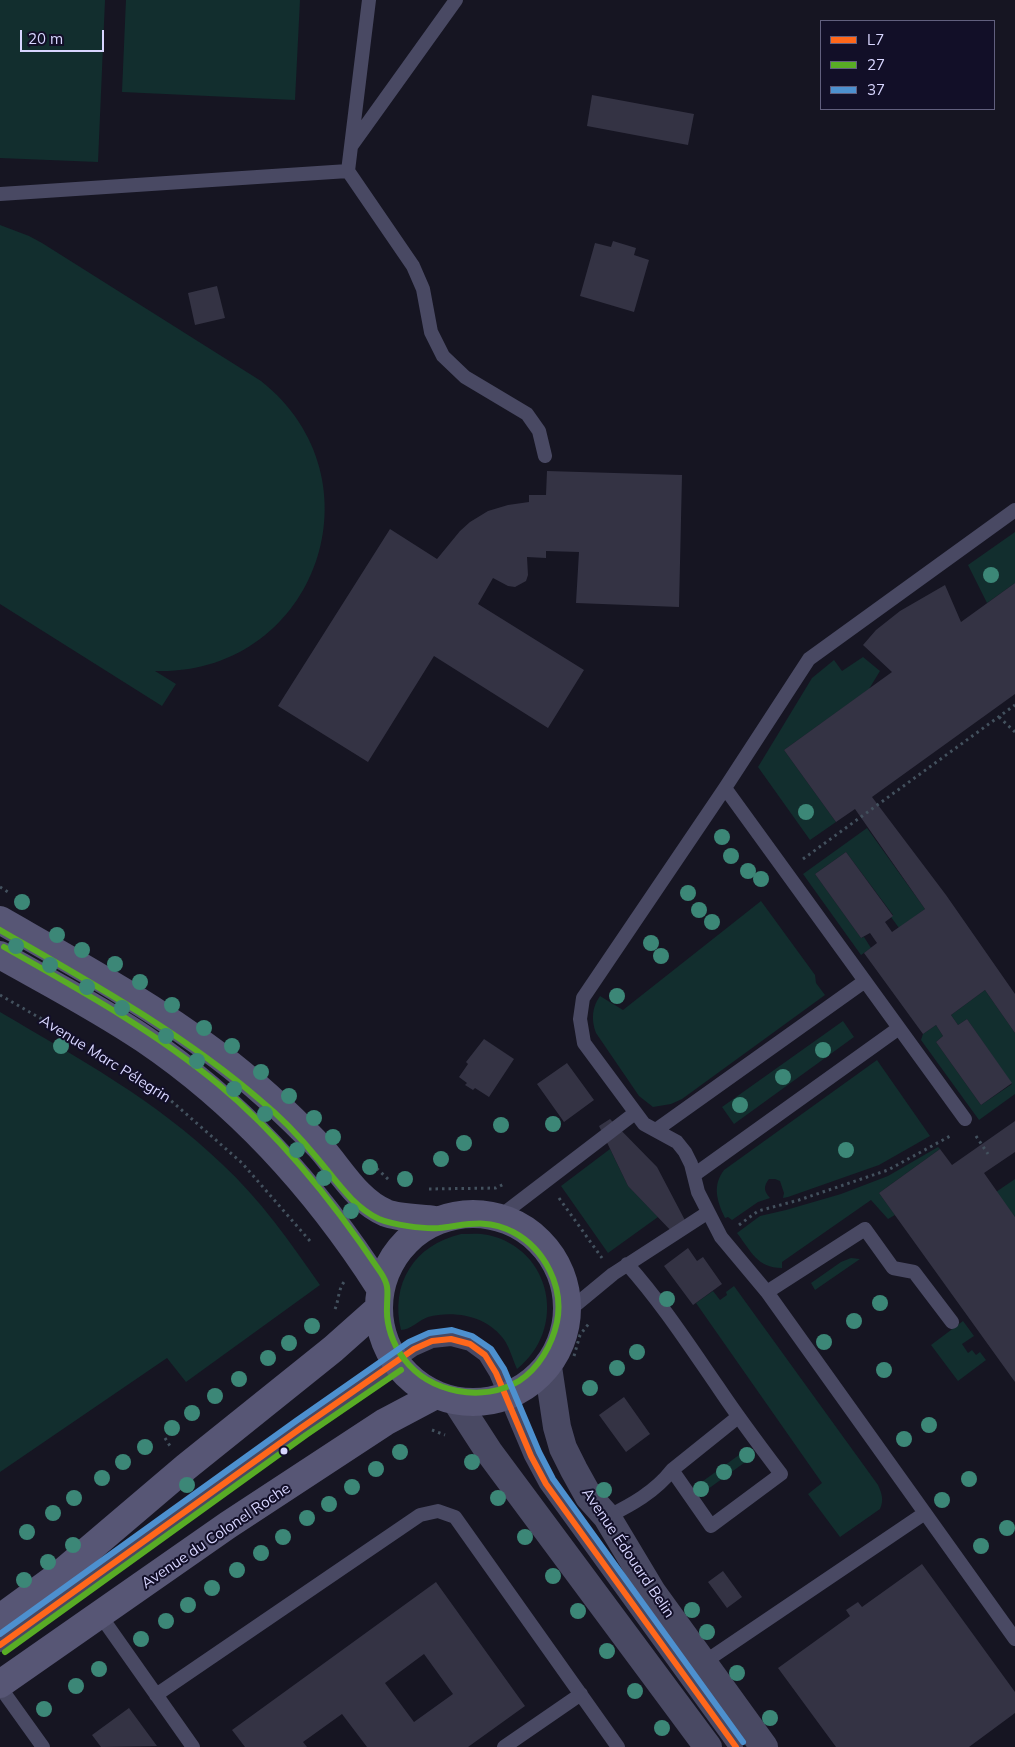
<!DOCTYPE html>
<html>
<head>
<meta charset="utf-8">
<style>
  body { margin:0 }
  #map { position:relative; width:1015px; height:1747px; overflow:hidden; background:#161522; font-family:Mulish,sans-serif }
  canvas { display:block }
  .legend { position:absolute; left:820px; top:20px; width:175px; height:90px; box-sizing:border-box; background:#120f28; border:1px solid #615f7e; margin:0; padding:6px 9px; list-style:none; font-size:15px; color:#d8d6ff }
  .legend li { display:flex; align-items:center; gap:10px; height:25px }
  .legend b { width:25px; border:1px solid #615f7e }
  .scale { position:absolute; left:20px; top:30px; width:84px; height:22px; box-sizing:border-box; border:2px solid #d8d6ff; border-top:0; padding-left:6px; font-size:15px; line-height:18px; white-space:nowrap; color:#d8d6ff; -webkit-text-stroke:4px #120f28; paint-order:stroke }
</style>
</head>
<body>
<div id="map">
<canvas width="1015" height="1747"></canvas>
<ul class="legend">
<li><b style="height:6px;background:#ff671b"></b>L7</li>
<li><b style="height:6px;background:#58ac25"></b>27</li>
<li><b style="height:6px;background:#4d90cf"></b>37</li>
</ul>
<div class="scale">20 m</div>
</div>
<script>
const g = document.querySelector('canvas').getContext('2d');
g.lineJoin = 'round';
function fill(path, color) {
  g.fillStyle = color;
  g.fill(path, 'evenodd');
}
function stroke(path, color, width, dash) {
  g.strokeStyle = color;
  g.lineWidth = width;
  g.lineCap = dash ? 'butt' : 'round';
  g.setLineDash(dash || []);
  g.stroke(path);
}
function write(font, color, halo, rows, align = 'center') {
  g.font = font + ' Mulish,sans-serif';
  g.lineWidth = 4;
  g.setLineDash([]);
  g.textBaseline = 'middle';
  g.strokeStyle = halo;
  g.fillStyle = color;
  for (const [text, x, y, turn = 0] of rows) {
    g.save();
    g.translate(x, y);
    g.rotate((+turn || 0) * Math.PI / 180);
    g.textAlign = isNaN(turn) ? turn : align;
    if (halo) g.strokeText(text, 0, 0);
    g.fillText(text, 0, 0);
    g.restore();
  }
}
const green = new Path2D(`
  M0,0H105L98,162L0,158Z
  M126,0H300L295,100L122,92Z
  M0,225L29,236L42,243L261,381C386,480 315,676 155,671L176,684L162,706L0,604Z
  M1015,532V583L987,603L968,565Z
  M863,657L880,671L869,689L784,750L836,822L810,840L758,767L812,678L834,660L842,671Z
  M867,828L925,909L899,928L891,917L893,915L846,852L815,874L861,938L864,937L871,948L861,955L803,874Z
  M761,901L815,975L816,983L825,995L682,1099L671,1104L653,1107L639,1096L596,1033C591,1020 592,1007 600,996L623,1010Z
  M985,990L1015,1033V1094L979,1120L921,1040L923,1034L936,1025L943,1036L936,1042L981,1105L1012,1084L967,1019L958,1025L951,1015Z
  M0,1012C78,1058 157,1101 222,1164C260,1199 290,1242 320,1285L186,1382L167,1358L0,1472Z
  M843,1021L854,1037L734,1124L722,1107Z
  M877,1060L930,1136L879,1165L788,1197L783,1198L784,1193L780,1181L775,1179H769C763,1187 764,1191 770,1198L758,1202L732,1220L728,1217L725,1218C717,1201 712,1186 724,1170Z
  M938,1147L940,1149L879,1193L895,1215L888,1219L871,1200L782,1262V1268C757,1268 751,1251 737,1233L760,1216L786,1210L841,1194L888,1176Z
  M610,1149L628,1186L658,1217L608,1253L561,1186Z
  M1015,1179V1217L996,1192Z
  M461,1234C469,1234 479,1233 488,1235C552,1249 568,1329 517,1369C513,1360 510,1349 505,1341C488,1316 455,1310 428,1317C419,1320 410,1330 401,1330C390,1284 414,1245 461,1234Z
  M851,1258L860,1259L815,1290L811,1283L841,1262Z
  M734,1286L878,1485C882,1494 884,1500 880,1509L840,1537L808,1494L822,1483L696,1303L713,1291L720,1300L727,1295L726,1292Z
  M963,1321L974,1336L962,1344L968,1353L972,1350L976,1355L980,1352L986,1360L958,1381L931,1345Z
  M750,1447L755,1455L697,1497L692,1489Z`);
const building = new Path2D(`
  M592,95L694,114L688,145L587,126Z
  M613,241L636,248L634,255L649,260L634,312L580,296L595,243L611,247Z
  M217,286L225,318L195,325L188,293Z
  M547,471L682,475L679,607L576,603L579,552L546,551V558L527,557L528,575L526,581L515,587L508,586L493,578L478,604L584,670L548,728L434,656L368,762L278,706L390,529L437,559L460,531L470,522L488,511L508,505L529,502V495H546Z
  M1015,583V694L872,797L946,895L1015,994V1033L985,990L951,1015L958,1025L967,1019L1012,1083L981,1105L936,1042L943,1036L936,1025L923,1034L864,953L877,943L870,933L861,938L815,874L846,852L893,916L885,922L892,932L925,909L855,809L836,822L784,750L892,672L863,645L876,630L900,611L945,585L961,622Z
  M484,1039L514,1059L489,1097L475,1088L473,1090L465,1085L467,1083L459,1077L468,1064L466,1062Z
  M567,1063L594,1100L564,1122L537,1084Z
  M610,1119L657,1167L688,1226L675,1235L628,1186L599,1126Z
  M1015,1121V1152L984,1173L1015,1217V1382L879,1193L940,1149L952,1165Z
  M688,1248L697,1261L703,1257L722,1284L693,1305L664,1266Z
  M624,1397L650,1434L626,1452L599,1415Z
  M922,1564L1015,1692V1713L969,1747H836L778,1668L850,1616L846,1610L858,1602L862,1607Z
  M723,1571L742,1597L727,1608L708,1582Z
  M436,1582L525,1706L468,1747H367L342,1714L303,1742L307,1747H245L232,1730ZM424,1654L453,1694L414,1722L385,1683Z
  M129,1708L157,1746L101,1747L92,1735Z`);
const path = new Path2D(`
  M999,717L1015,732
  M803,859L1015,705
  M0,887L8,892
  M0,995L87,1045L168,1098L242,1163L310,1241
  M976,1136L988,1154
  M372,1164L389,1180
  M429,1189L496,1188L504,1184
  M559,1198L602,1258
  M739,1225L758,1211L799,1200L888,1170L952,1135
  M335,1309C339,1300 338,1290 344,1282
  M574,1356L580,1335L590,1322
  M432,1430L445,1435
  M165,1438L170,1446`);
const lane = new Path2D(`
  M352,145L456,0
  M348,171L369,0
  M0,194L348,171L413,266L423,289L431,332L443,356L465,377L527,414L539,431L545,456
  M1015,510L809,659L725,788L583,998L580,1019L584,1043L644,1124L677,1142L685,1152L691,1164L698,1192L721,1237L767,1292L1015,1639
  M725,788L965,1119
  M656,1130L865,981
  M694,1175L899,1028
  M499,1217L635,1113
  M627,1264C661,1302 689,1345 718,1387C738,1417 759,1445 781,1474L711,1526L672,1470L738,1417
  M767,1292L865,1229L893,1268L914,1272L952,1322
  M567,1312L613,1274L707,1213
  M607,1517C631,1505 655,1492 672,1470
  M100,1615L193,1747
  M0,1645L301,1428L414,1349L432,1341L451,1339L470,1344L485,1355L496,1373L531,1456L546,1484L736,1747
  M703,1663L925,1513
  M0,1687L43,1747
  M156,1695L420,1515L438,1511L455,1517L618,1747
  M504,1747L581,1694`);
const street = new Path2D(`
  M548,1367L557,1427L563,1448L574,1470L589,1497L607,1517L652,1592L764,1747
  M456,1401L489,1452L708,1747`);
const secondary = new Path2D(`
  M0,920C75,963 150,1004 219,1056C255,1083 288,1114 320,1147C340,1169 357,1201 386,1213C399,1218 421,1218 435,1220
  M0,955C48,982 98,1008 144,1039C240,1104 318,1191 380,1288
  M379 1308a94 94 0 1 1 188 0a94 94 0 1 1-188 0Z
  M0,1618L59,1575L186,1467L333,1349L378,1309
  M0,1684L228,1525L385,1422L436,1395`);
const bus1 = new Path2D(`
  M0,1645L301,1428L414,1349L432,1341L451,1339L470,1344L485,1355L496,1373L531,1456L546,1484L736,1747`);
const bus2 = new Path2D(`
  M0,930C90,982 181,1032 260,1100C281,1117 300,1137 317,1158C336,1180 352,1206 379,1219C393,1225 423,1229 439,1228C467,1225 486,1218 513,1232C545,1249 564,1287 557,1322C552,1345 539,1368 519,1381C483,1403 430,1393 404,1359C393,1345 386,1325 387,1307C387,1292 390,1287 381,1273C335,1204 282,1137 218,1084C153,1030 78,989 4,947
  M5,1652L306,1435L401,1370`);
const bus3 = new Path2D(`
  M0,1634L296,1421L409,1342L429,1333L452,1330L472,1336L491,1349L504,1369L539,1452L553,1479L743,1742`);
const trees = [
  [991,575],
  [806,812],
  [722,837],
  [731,856],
  [748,871],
  [761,879],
  [688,893],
  [22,902],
  [699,910],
  [712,922],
  [57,935],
  [651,943],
  [16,946],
  [82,950],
  [661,956],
  [115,964],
  [50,965],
  [140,982],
  [87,987],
  [617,996],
  [172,1005],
  [122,1008],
  [204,1028],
  [166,1036],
  [61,1046],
  [232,1046],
  [823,1050],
  [197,1061],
  [261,1072],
  [783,1077],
  [234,1089],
  [289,1096],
  [740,1105],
  [265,1114],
  [314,1118],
  [553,1124],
  [501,1125],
  [333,1137],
  [464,1143],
  [297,1150],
  [846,1150],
  [441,1159],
  [370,1167],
  [324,1178],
  [405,1179],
  [351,1211],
  [667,1299],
  [880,1303],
  [854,1321],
  [312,1326],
  [824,1342],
  [289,1343],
  [637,1352],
  [268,1358],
  [617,1368],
  [884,1370],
  [239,1379],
  [590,1388],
  [215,1396],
  [192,1413],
  [929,1425],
  [172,1428],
  [904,1439],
  [145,1447],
  [400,1452],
  [747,1455],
  [123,1462],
  [472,1462],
  [376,1469],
  [724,1472],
  [102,1478],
  [969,1479],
  [187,1485],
  [352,1487],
  [701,1489],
  [604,1490],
  [74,1498],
  [498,1498],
  [942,1500],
  [329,1504],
  [53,1513],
  [307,1518],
  [1007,1528],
  [27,1532],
  [283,1537],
  [525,1537],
  [73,1545],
  [981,1546],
  [261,1553],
  [48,1562],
  [237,1570],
  [553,1576],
  [24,1580],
  [212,1588],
  [188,1605],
  [692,1610],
  [578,1611],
  [166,1621],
  [707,1632],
  [141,1639],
  [607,1651],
  [99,1669],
  [737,1673],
  [76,1686],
  [635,1691],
  [44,1709],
  [770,1718],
  [662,1728]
];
const markers = [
  [284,1451,4.5,"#d8d6ff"]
];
const streetNames = [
  ["Avenue Marc Pélegrin",105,1059,32],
  ["Avenue du Colonel Roche",216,1536,-34],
  ["Avenue Édouard Belin",628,1553,56]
];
fill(green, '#122e2e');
fill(building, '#343344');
stroke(path, '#43515e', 3, [2.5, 4]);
stroke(lane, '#494963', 14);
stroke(street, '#494963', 28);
stroke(secondary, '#575675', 28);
stroke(bus1, '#ff671b', 6);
stroke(bus2, '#58ac25', 6);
stroke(bus3, '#4d90cf', 6);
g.fillStyle = '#3c8777';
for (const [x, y] of trees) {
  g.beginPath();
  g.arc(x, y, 8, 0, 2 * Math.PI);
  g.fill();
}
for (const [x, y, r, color] of markers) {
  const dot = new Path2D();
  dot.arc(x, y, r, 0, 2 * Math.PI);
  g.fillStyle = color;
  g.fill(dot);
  stroke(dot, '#120f28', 2);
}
write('15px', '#d8d6ff', '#120f28', streetNames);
</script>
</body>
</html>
